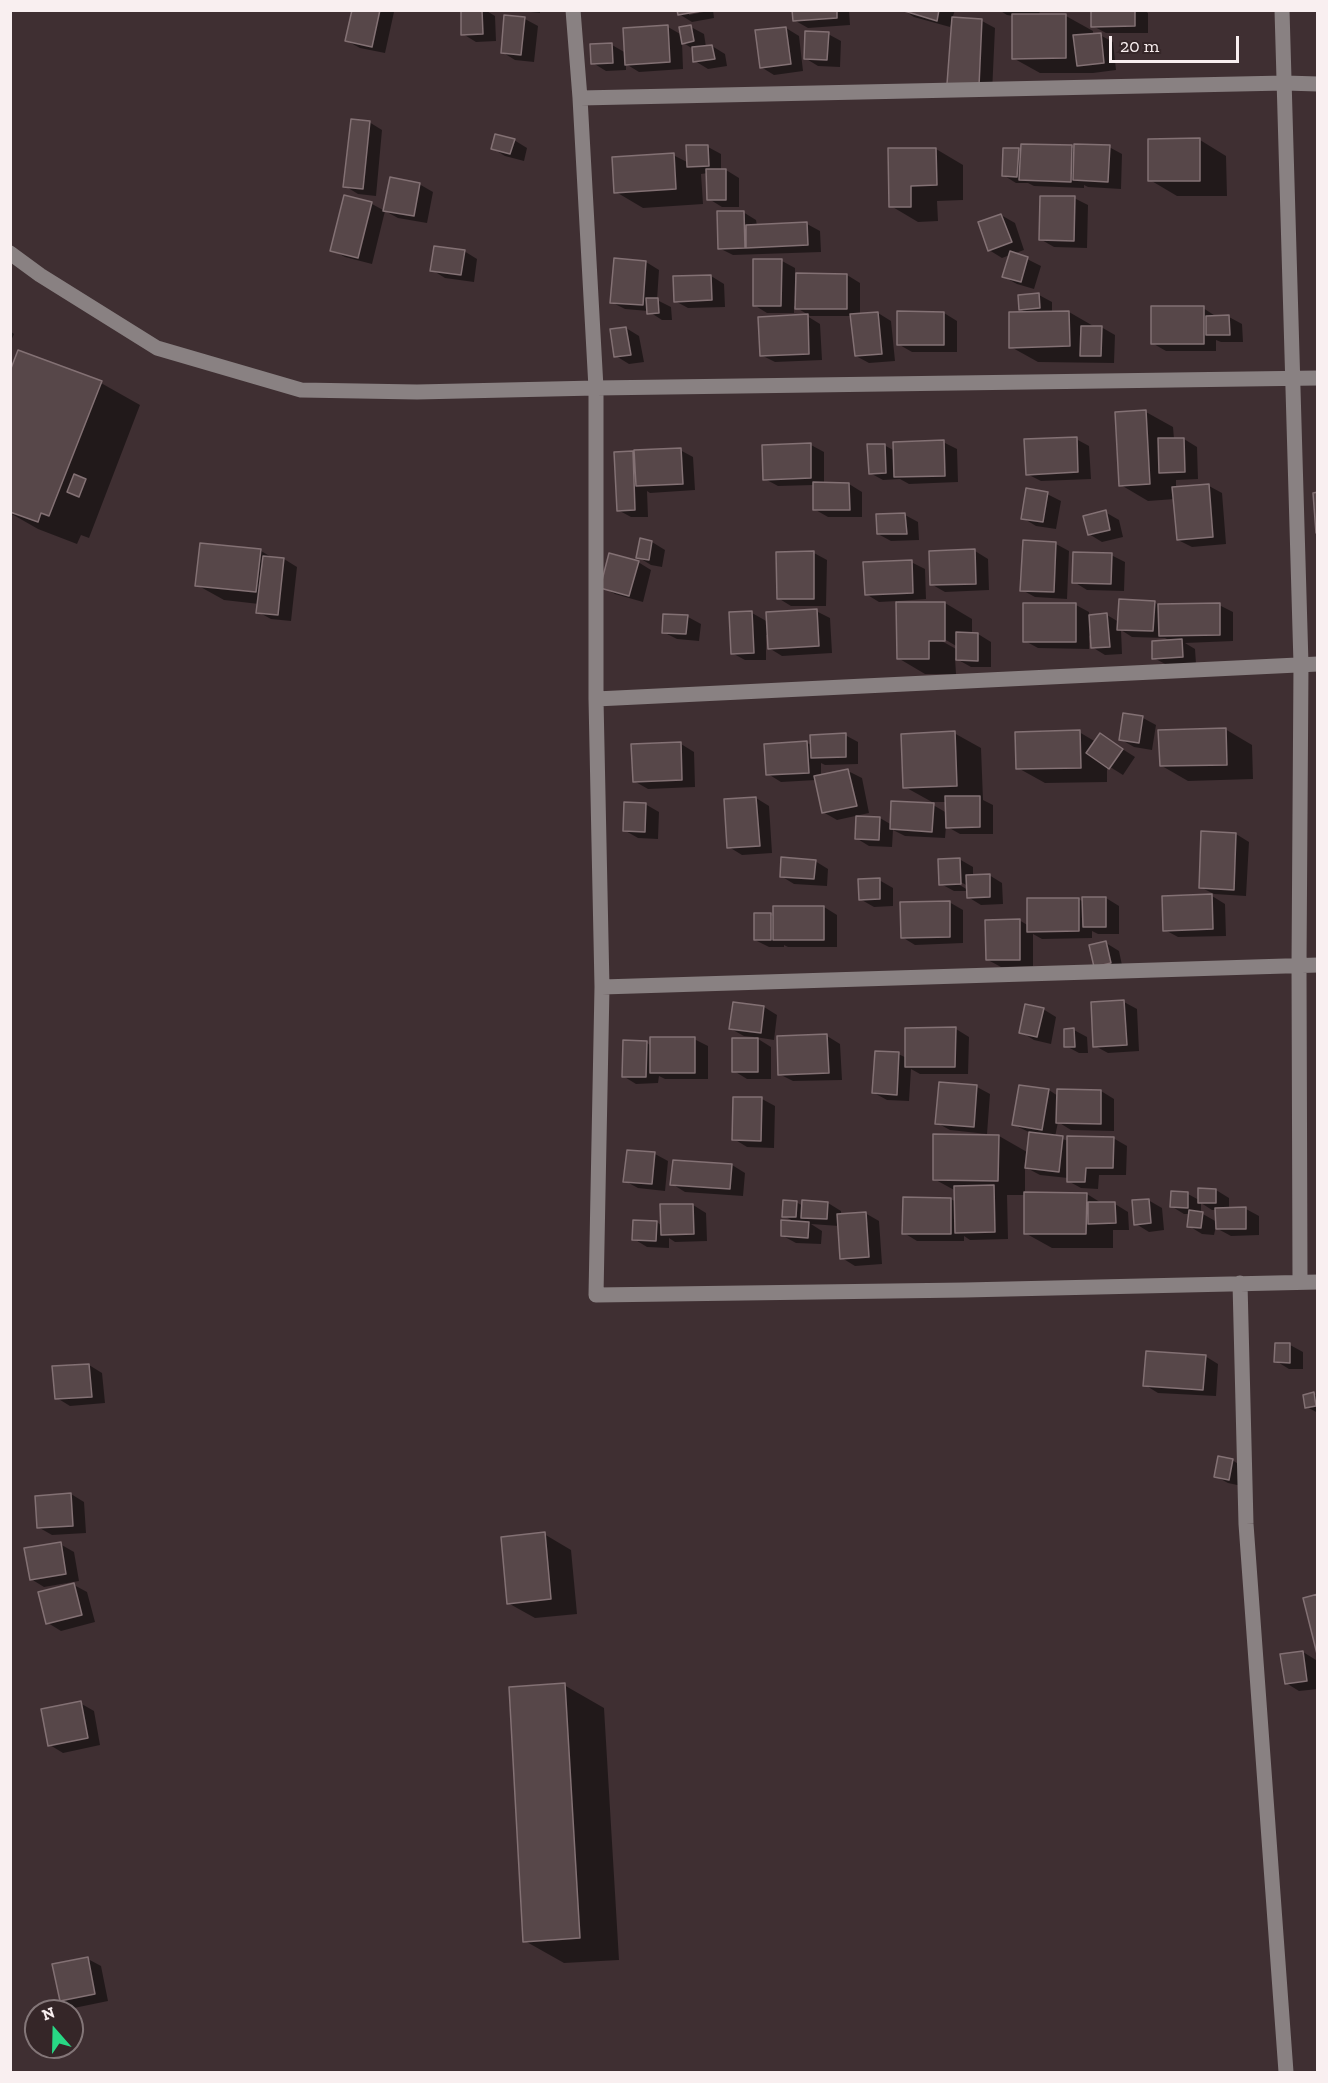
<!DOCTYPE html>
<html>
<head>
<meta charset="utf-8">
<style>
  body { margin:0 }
  #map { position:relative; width:1328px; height:2083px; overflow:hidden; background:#3f2f32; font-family:"Zilla Slab",serif }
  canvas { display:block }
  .frame { position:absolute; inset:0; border:12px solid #f9eff0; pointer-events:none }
  .north { position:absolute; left:24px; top:1999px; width:60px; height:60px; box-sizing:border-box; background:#352628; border:2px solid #837678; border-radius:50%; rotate:340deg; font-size:16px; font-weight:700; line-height:24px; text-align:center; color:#f9eff0 }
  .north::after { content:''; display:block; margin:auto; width:21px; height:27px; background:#28d885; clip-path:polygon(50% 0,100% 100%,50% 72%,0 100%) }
  .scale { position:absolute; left:1109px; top:36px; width:130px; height:27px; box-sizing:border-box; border:3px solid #f9eff0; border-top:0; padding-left:8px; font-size:18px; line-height:21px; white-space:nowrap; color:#f9eff0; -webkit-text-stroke:4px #352628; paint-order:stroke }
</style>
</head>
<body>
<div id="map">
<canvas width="1328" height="2083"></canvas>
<div class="frame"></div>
<div class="north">N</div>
<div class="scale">20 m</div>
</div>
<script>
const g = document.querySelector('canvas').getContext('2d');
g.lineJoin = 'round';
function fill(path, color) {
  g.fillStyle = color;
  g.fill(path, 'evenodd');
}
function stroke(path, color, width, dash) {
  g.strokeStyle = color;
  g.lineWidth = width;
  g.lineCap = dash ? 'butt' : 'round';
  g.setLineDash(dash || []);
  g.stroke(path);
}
const shadow = new Path2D(`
  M353,10L394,12L385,53L360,48L347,41Z
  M462,10H485L495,16L496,41L476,42L463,34Z
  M512,10H540V13Z
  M713,10L714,18L692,22L679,14L689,11V15Z
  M794,10H849L850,25L808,28L794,20Z
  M903,10H955L952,19L982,21L995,28L992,93L962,91L952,21L950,27L914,17Z
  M999,10H1040L1039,16H1066L1093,31V35H1100L1113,42L1116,70L1093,73H1040L1013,58V16L1007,15Z
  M1093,10H1144L1148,13V33H1106L1093,26Z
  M505,17L525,19L538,26L534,62L515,60L502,52Z
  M668,27L682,35L691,27L704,34L706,47L712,46L725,54L727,66L708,69L695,61L693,49L682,42L683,69L639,72L626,64V70L606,71L593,63L612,45L626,53Z
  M786,28L799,36L803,71L774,75L761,67Z
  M828,34L841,41L840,67L818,66L805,58Z
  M369,122L382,130L376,196L358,194L345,186Z
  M514,140L527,148L524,161L505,156L492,148Z
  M1200,140L1226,156L1227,196H1177L1150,180Z
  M708,147L721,154V170H726L739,178V207H722L709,199L708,173L701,174L703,204L643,208L616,192L673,155L689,163Z
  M1071,147L1075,149L1109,147L1122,154L1121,189L1088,187L1084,185V188L1034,186L1028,183H1016L1003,175L1018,150L1022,152Z
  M936,149L963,165V200L937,201L938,221L918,222L891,206Z
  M391,178L419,184L433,192L427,223L398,218L385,211L372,264L345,257L332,250L345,197L372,204L385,211Z
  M1074,198L1088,205L1087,248L1054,247L1040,239Z
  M743,212L756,220L757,226L807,224L820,231L821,252L733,255L719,248Z
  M1001,215L1015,223L1024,250L1013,254L1027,259L1041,266L1034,289L1017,284L1004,277L1010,255L1002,258L989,250Z
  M464,251L477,259L474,282L445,278L432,270Z
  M616,259L646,262L659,270L657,300L671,307L672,320H662L648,311L625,309L611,302Z
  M782,261L795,268V289L847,275L860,283V315L878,313L891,321L895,361L869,363L856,356L852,316H810L794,306V313H767L754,305Z
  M711,276L724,284L725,307L688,308L675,301Z
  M1039,295L1052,302V312H1069L1095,327H1101L1115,335L1114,363L1038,362L1011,347L1027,313L1020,309Z
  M1203,308L1217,317H1229L1242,324L1243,342H1221L1216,340V351H1166L1152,343Z
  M944,313L957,321V352H912L898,344Z
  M807,316L820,324L822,360L775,362L761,355Z
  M626,328L639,336L644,362L629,364L616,356Z
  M10,331L14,334L10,343Z
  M10,375L101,383L140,405L89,538L81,535L77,544L38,529L10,513Z
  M1146,412L1173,427L1174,439H1184L1197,447L1198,479L1176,480V488L1209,486L1222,493L1226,544L1192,547L1178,540L1175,499L1148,501L1121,485Z
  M1076,439L1089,446L1091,479L1041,481L1027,474Z
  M943,442L957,449L958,482L909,484L900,479L883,480L870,473L884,445L895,451Z
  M811,445L824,452V484H849L862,492V517H828L814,509V485L778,486L765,479Z
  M680,450L693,457L695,490L650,493L647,491L648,517H631L618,510L633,452L636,454Z
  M1047,494L1061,501L1056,529L1036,526L1023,518Z
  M1105,512L1119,520L1123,537L1102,542L1089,534Z
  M905,515L918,522L919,540L891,541L878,534Z
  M641,540L652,542L665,550L662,567L651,565L638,557Z
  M1056,544L1069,551L1067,599L1035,597L1022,590Z
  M261,551L273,558L284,559L297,567L291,621L271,619L258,612L259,604L224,600L197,585Z
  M975,551L988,559L989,590L945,592L931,584Z
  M814,553L827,560L826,606H791L778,598Z
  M1111,555L1125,562L1124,591L1087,590L1074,582Z
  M638,562L651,570L643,602L615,594L602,587Z
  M911,562L925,569L926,599L898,601V603H945L972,619V634H978L991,642V667H971L955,658L956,674H925L898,658L897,601L879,602L866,594ZM939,636L958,647V650L938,639Z
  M1154,602L1160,606L1219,605L1233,612V641L1185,643L1195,649L1196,664L1167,665L1154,658L1171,641L1165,638L1132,637L1121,630L1122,654L1105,655L1092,647L1091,635L1089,636V649L1038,648L1025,641L1076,605L1089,612V616L1107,615L1119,622Z
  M816,611L830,618L832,653L782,656L769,648L768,635H766V660H745L732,653L752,613L768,622Z
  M688,617L701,624L699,641L677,639L663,632Z
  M1124,715L1143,718L1156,725L1152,750L1134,747L1120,739Z
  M1225,729L1252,745L1253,779L1188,781L1162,766Z
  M1079,732L1096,742L1113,743L1135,757L1123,775L1107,765V782L1045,783L1018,768Z
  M954,733L981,748L983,800L993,805V834H960L946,826L945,838L905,836L893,830L892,847L869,846L856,838L858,817L880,818L892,825L933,805L947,813V802H932L905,787Z
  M845,735L858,742V764L825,765L821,763V776L848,771L862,778L869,813L837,820L823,812L816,780L781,782L768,774L807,743L812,745Z
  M681,744L694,752L695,787L648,789L634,781Z
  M756,798L769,806L772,853L742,855L729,847Z
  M645,804L659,812L658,839L638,838L624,830Z
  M1236,834L1249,842L1246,896L1214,894L1200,887Z
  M959,859L973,867V876L989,875L1002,883L1003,904L981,905L968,897V891H954L941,884ZM955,879L968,886V890L953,881Z
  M815,861L828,869L827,886L794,884L781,876Z
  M879,880L893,888V906L874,907L860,899Z
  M1212,896L1225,904L1226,936L1178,937L1165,930Z
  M1106,898L1119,906V934H1098L1092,931V938L1042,939L1033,934V966L1001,967L988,960L1019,920L1029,926L1078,899L1084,902Z
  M949,902L963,910V943L915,945L902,937Z
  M824,907L837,915V947H788L784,945V947H769L755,940L770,914L774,917Z
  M1106,943L1119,951L1123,970L1095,966Z
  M1124,1002L1137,1009L1139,1051L1108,1053L1095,1046Z
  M734,1004L764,1007L777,1015L774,1040L755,1037L771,1047V1079H747L734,1071L754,1037L744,1036L731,1029Z
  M1043,1009L1056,1017L1051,1044L1034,1040L1021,1032Z
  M907,1029H956L969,1037L968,1074H920L911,1069L909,1101L887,1100L874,1093L898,1054L907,1058Z
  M1074,1030L1087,1037L1088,1053H1079L1066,1046Z
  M827,1036L840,1044L842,1080L793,1081L779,1074Z
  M694,1039L708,1046V1079H665L659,1076L658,1083L636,1084L623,1076L646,1042L651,1046Z
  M940,1084L977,1087L990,1094L987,1134L950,1130L937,1123Z
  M1049,1090L1058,1096L1101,1091L1114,1099V1131L1071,1130L1058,1122L1055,1137L1069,1141L1113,1138L1127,1146L1126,1175H1099L1098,1189L1081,1188L1068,1181V1178L1040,1175L1025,1167V1193L1087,1194L1103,1204H1115L1128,1212L1129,1230H1113V1248H1052L1025,1233V1195H1007L1008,1239L970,1240L964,1236V1241H917L904,1233L951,1199L956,1202V1191L934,1179L999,1136L1027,1152L1031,1133L1014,1125Z
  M762,1099L775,1106L774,1148L747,1147L734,1139Z
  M628,1151L655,1154L668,1161L665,1191L638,1188L625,1181Z
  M732,1165L745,1173L743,1196L685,1192L672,1184Z
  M1216,1190L1229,1198V1209H1246L1259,1216V1235L1231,1236L1218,1229L1217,1210H1212L1201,1203V1213L1217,1222L1214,1235L1202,1234L1189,1226L1190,1214H1184L1171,1206L1188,1194L1199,1200Z
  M1148,1200L1162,1208L1164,1230L1149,1232L1136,1224Z
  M796,1202L803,1206L828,1203L841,1211V1215L865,1213L879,1221L882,1264L855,1266L842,1258L839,1226L811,1224L822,1231L821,1244L796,1243L783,1236L795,1222L784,1216Z
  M693,1205L706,1213L707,1241L675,1242L669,1238V1248L647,1247L634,1239L657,1222L662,1226Z
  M1290,1345L1303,1352V1369H1289L1276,1361Z
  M1205,1356L1218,1364L1216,1396L1158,1393L1145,1385Z
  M89,1365L102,1373L105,1403L70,1406L57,1398Z
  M1313,1394L1318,1396V1413L1307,1407Z
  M1232,1460L1245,1468L1242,1486L1228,1483L1215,1476Z
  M71,1494L84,1502L86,1533L52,1535L38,1527Z
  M544,1534L571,1550L577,1614L535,1618L508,1603Z
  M60,1544L74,1552L79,1581L44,1587L31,1579Z
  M74,1585L87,1592L95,1622L61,1631L48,1623Z
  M1303,1652L1316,1660L1318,1689L1299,1691L1286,1683Z
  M564,1685L604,1708L619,1960L564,1963L525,1941Z
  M80,1703L94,1711L100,1745L63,1753L50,1745Z
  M88,1959L101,1966L108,2001L74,2008L61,2000Z`);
const building = new Path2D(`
  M352,10H380L372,47L345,41Z
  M461,10H482L483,34L461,35Z
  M677,10H701V11L678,15Z
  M792,10H837V18L793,21Z
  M901,10H939L937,21Z
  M1091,10H1135V26L1091,27Z
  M1012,14H1066V58L1012,59Z
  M504,15L525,17L521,55L501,53Z
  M952,17L982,19L979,86L947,84Z
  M668,25L670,62L625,65L623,28Z
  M691,25L694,41L682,44L679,27Z
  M786,27L791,64L760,68L755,30Z
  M805,31L829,32L827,60L804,59Z
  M1101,33L1104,63L1077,66L1073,35Z
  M612,43L613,63L591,64L590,44Z
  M712,45L715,59L693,62L692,47Z
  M351,119L370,121L363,189L343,187Z
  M495,134L515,139L510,154L491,149Z
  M1200,138V181H1148V139Z
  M1021,144L1072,145L1071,182L1019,180Z
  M1074,144L1110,145L1108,182L1073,180Z
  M686,145H708L709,166L687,167Z
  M888,148H936L937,185L911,186V207H889Z
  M1003,148H1019L1017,177L1002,176Z
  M674,153L676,189L614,193L612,157Z
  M706,169H726V200H707Z
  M390,177L420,183L414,216L383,211Z
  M344,195L372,202L358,258L330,251Z
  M1040,196H1075L1074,241L1039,240Z
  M717,211H744L745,248L718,249Z
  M1001,214L1012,242L988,251L978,222Z
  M807,222L808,245L746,248V225Z
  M434,246L465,250L461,275L430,271Z
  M1010,251L1028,257L1021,282L1002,277Z
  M614,258L646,261L643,305L610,303Z
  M753,259H782L781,306H753Z
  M796,273L847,274V309H795Z
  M711,275L712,300L674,302L673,276Z
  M1039,293L1040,308L1019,310L1018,295Z
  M646,298H658L659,313L647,314Z
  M1151,306H1204V344H1151Z
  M897,311L944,312V345H897Z
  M1069,311L1070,346L1009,348V312Z
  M878,312L882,354L855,356L850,314Z
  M808,314L809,354L760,356L758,317Z
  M1229,315L1230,335H1206V316Z
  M1081,326H1102L1101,356H1080Z
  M626,327L631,355L614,357L610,329Z
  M18,350L102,381L49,516L41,513L38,522L10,512V371Z
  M1146,410L1150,484L1119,486L1115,412Z
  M1077,437L1078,472L1026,475L1024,439Z
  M1158,438H1184L1185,472L1159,473Z
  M944,440L945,476L894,477L893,442Z
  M811,443V478L763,480L762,445Z
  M867,444H885L886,473L869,474Z
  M681,448L683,484L636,486L634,450Z
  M633,451L635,510L617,511L614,452Z
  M74,474L86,479L79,497L67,492Z
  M813,482L849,483L850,510H813Z
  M1209,484L1213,537L1177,540L1172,487Z
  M1026,488L1048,492L1043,522L1021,519Z
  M1318,492V533H1316L1313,493Z
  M1106,510L1110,530L1088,535L1083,516Z
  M905,513L907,534H877L876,514Z
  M640,538L652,541L649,560L636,558Z
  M1023,540L1056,542L1054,592L1020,591Z
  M200,543L261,549L256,592L195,586Z
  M975,549L976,584L930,585L929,551Z
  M814,551V599H777L776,552Z
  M1073,552L1112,553L1111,584L1072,583Z
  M609,553L639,561L629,596L600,588Z
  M263,556L284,558L278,615L256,613Z
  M912,560L913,593L865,595L863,562Z
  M1119,599L1155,601L1153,631L1117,630Z
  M896,602H945V641H929V659H897Z
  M1023,603H1076V642H1023Z
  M1220,603V635L1159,636L1158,604Z
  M817,609L819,646L768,649L766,612Z
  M752,611L754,653L731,654L729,612Z
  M1107,613L1110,647L1091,648L1089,615Z
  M663,614L688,615L686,634L662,633Z
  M956,632L978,633V661L956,660Z
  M1182,639L1183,657L1152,659V641Z
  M1123,713L1143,716L1139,743L1119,740Z
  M1226,728L1227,765L1160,766L1158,730Z
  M1080,730L1081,768L1016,769L1015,732Z
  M955,731L957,786L903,788L901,734Z
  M846,733V757L811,758L810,735Z
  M1100,733L1123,749L1109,769L1086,753Z
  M807,741L809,773L766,775L764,744Z
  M681,742L682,780L633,782L631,744Z
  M848,769L857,806L822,813L814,776Z
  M945,796H980V827L946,828Z
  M756,797L760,846L727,848L724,799Z
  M891,801L934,803L932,832L890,829Z
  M624,802L646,803L645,832L623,831Z
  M856,816L880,817L879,840L855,839Z
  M1201,831L1236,833L1234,890L1199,888Z
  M781,857L816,860L814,879L780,877Z
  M960,858L961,884L939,885L938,859Z
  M990,874V897L967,898L966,875Z
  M880,878V899L859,900L858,879Z
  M1212,894L1213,929L1163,931L1162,896Z
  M1082,897H1106V927H1083Z
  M1027,898H1079V931L1027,932Z
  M950,901V937L901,938L900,902Z
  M773,906H824V940H773Z
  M754,913H771V940H754Z
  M1020,919V960H986L985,920Z
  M1106,941L1111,963L1094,967L1089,945Z
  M1124,1000L1127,1045L1093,1047L1091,1002Z
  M733,1002L764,1006L761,1033L729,1029Z
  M1025,1004L1044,1008L1037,1037L1019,1033Z
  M956,1027L955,1067H905V1028Z
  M1074,1028L1075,1047H1064V1029Z
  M827,1034L829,1073L778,1075L777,1036Z
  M650,1037H695V1073H650Z
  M732,1038H758V1072H732Z
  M623,1040L647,1041L646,1077H622Z
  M875,1051L899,1052L897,1095L872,1093Z
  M939,1082L977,1085L974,1127L935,1124Z
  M1019,1085L1049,1089L1042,1130L1012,1125Z
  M1057,1089L1101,1090V1124L1056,1123Z
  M733,1097H762L761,1141L732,1140Z
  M1029,1132L1063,1136L1059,1172L1025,1168Z
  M933,1134L999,1135L998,1181L933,1180Z
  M1067,1136L1114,1137L1113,1168H1086L1085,1182H1067Z
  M627,1150L655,1152L652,1184L623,1182Z
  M673,1160L732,1164L730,1189L670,1185Z
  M994,1185L995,1232L955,1233L954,1186Z
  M1198,1188L1216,1189V1203H1198Z
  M1171,1191L1188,1192V1208L1170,1207Z
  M1024,1192L1087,1193L1086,1234H1024Z
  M903,1197L951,1198V1234H902Z
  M1149,1199L1151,1223L1134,1225L1132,1200Z
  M783,1200L797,1201L796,1217H782Z
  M802,1200L828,1202L827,1219L801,1218Z
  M1088,1202H1115L1116,1223L1088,1224Z
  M660,1204H693L694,1234L661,1235Z
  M1246,1207V1229H1216L1215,1208Z
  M1189,1210L1203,1212L1201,1228L1187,1227Z
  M866,1212L869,1257L840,1259L837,1214Z
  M633,1220L657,1221L656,1241L632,1240Z
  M781,1220L809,1222L808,1238L781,1236Z
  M1275,1343H1290V1363L1274,1362Z
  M1146,1351L1206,1355L1203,1390L1143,1386Z
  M89,1364L92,1397L55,1399L52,1366Z
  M1314,1392L1316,1406L1305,1408L1303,1395Z
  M1218,1456L1233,1459L1229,1480L1214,1477Z
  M71,1493L73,1526L37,1528L35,1496Z
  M545,1532L551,1599L507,1604L501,1537Z
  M61,1542L66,1574L30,1580L24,1548Z
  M74,1583L82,1615L46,1624L38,1592Z
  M1318,1594V1658L1303,1598Z
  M1303,1651L1307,1681L1285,1684L1280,1654Z
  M565,1683L580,1938L523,1942L509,1687Z
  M81,1701L88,1738L48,1746L41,1709Z
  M88,1957L95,1994L60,2001L52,1964Z`);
const minor = new Path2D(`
  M573,10L580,98L596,388V699L602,987L596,1295L965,1290L1318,1282
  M1282,10L1301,664L1299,964L1300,1282
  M580,98L1285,83L1318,84
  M10,253L40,275L157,348L301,390L417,392L596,388L1318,378
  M596,699L1318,664
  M602,987L1318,965
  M1240,1283L1246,1524L1286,2072`);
fill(shadow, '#0007');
fill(building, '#574749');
stroke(building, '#837174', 1.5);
stroke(minor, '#898182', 15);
</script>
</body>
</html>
